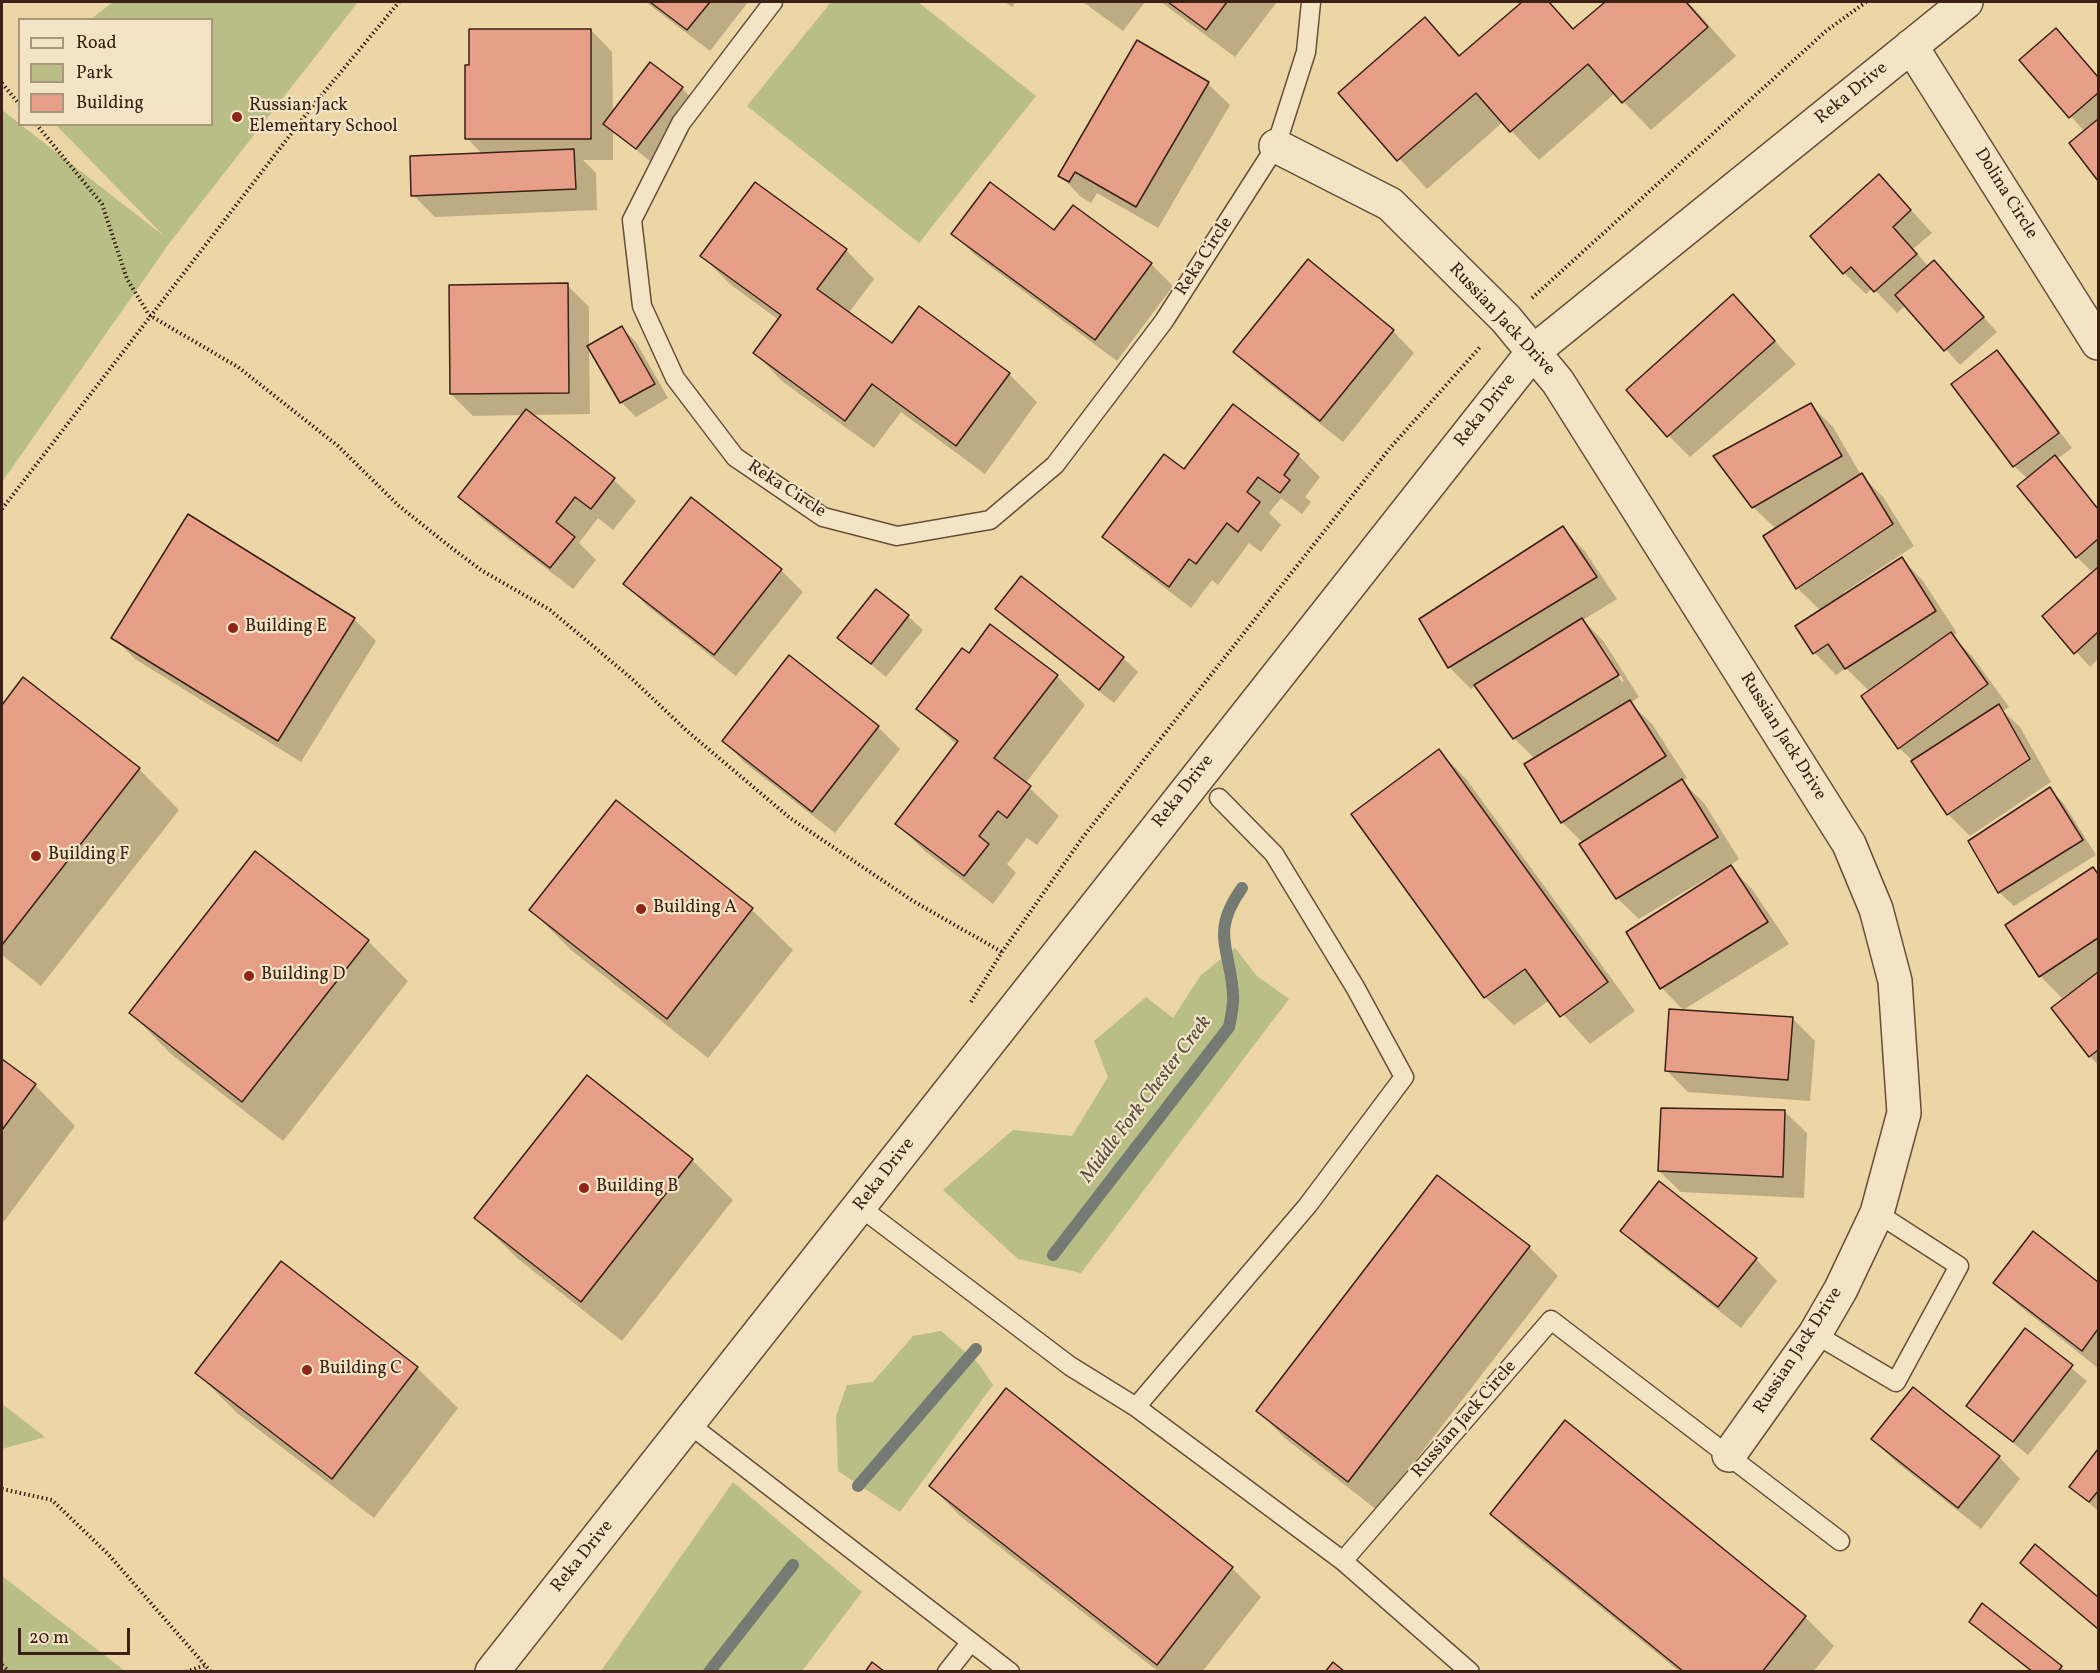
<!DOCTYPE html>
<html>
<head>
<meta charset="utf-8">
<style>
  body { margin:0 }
  #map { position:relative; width:2100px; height:1673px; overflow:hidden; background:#edd6a6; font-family:Vollkorn,serif }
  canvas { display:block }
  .frame { position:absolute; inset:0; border:3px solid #3a2015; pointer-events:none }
  .legend { position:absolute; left:18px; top:18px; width:195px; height:108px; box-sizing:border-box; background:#f3e4c5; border:2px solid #a9967f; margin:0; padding:8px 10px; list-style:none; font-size:18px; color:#3a2015 }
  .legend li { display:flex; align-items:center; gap:12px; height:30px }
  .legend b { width:30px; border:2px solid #a9967f }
  .scale { position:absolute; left:18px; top:1628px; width:112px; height:27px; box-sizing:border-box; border:3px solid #3a2015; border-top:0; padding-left:8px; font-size:18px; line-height:21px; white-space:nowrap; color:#3a2015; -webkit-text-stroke:4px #f3e4c5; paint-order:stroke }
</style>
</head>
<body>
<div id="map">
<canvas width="2100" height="1673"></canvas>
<div class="frame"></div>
<ul class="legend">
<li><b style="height:8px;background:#f3e4c5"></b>Road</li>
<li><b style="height:16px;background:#b9bd86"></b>Park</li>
<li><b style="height:16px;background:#e69e86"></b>Building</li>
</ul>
<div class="scale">20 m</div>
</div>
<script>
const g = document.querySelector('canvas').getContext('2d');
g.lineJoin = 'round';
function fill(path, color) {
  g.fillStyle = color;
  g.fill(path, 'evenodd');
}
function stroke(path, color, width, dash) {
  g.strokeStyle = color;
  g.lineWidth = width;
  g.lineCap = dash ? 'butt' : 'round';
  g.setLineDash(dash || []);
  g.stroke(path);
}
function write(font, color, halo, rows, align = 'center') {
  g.font = font + ' Vollkorn,serif';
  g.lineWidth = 4.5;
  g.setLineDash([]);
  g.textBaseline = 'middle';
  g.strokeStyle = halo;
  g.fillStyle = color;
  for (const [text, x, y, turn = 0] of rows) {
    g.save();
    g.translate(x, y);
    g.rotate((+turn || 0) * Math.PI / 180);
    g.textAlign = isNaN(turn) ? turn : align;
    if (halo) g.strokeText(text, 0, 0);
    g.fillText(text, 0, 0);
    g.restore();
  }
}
const green = new Path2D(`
  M113,2H358L171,241L2,482V110L164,236L56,125L212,124V20L91,19Z
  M831,2H918L1036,96L919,243L747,106Z
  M1235,948L1257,976L1289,999L1081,1273L1018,1259L943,1190L1013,1130L1072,1136L1108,1077L1094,1041L1146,997L1173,1018L1201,975Z
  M941,1331L979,1364L993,1385L900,1512L838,1471L836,1416L847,1385L873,1382L913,1336Z
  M2,1404L45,1437L2,1449Z
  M733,1482L862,1592L802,1671H601Z
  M2,1576L125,1671H2Z`);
const shadow = new Path2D(`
  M646,2H748L710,51Z
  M1005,2H1016L1012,7Z
  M1083,2H1145L1123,31Z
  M1161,2H1277L1235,57Z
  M1524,2H1548L1575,30L1607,2H1688L1736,56L1651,130L1615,93L1539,160L1503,122L1427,189L1340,93L1425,19L1461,56Z
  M591,30L612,52L613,114L682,88L696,103L651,162L613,131V160H583L596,173L597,210L435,217L413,195L483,155L467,138Z
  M2056,30L2098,77V178L2071,143L2085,132L2021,60Z
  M1138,42L1208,84L1230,105L1158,228L1097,193L1091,203L1081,197L1060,175Z
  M1900,198L1932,233L1913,249L1929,267L1948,277L1997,332L1960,365L1906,305L1897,313L1873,288L1866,294L1844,273Z
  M1054,232L1151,264L1173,286L1117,361L975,255L953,234Z
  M846,250L874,279L848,314L892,346L1009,374L1037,402L985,474L901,412L874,448L783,382L755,353L779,320L731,285L702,256Z
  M567,285L589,307V346L622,328L636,342L668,398L636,417L621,402L589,346L590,414L530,415L614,480L636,501L613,530L598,518L579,543L596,560L573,589L482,519L460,497L523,415L473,416L451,394Z
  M1733,296L1796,364L1690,457L1669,436Z
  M1393,331L1414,353L1343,442L1257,374L1235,352Z
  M1997,352L2011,367L2072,448L2057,459L2098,508V566L2091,571L2077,557L2028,479L2014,466Z
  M1811,405L1833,427L1861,475L1883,497L1914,546L1843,593L1845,596L1902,559L1923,581L1957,633L1952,636L1972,656L2009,707L2003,711L2020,727L2051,782L1970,836L1948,814L1913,761L1899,748L1870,692L1846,668L1836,675L1815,653L1797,626L1821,611L1797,588L1776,529L1753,507L1715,456Z
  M1298,455L1320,477L1305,497L1311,502L1302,514L1281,498L1269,513L1281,525L1261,552L1249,543L1218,585L1212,580L1191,608L1126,558L1104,537L1185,471Z
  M692,499L781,570L803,592L736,676L646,605L625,583Z
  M1562,528L1584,550L1617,599L1583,620L1604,642L1639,697L1630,703L1652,724L1687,778L1682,781L1704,803L1739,859L1729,866L1752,889L1789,944L1683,1010L1662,988L1716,877L1714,874L1639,919L1617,898L1583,843L1562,822L1535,759L1514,738L1477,685L1471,689L1449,667ZM1596,643H1600L1624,681L1622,682Z
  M2098,569V659L2090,667L2044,616Z
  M1021,578L1123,658L1138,672L1114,703L1011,623L997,609Z
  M908,616L923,630L886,677L839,638Z
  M354,619L376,641L301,762L135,659L113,637Z
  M969,655L1057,676L1085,705L1025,784L1059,816L1037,845L1027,838L1007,864L1016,873L993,904L926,852L897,824L957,745L918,709Z
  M789,657L878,727L900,749L835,833L745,763L724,741Z
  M24,679L139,769L179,810L41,986L2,955V708Z
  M1439,751L1467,780L1635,1011L1590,1044L1550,1000L1514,1025L1485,997Z
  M2050,789L2064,804L2096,855L2014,906L1999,892Z
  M616,802L752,910L793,950L708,1058L571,950L531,910Z
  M2093,868L2098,874V1065L2090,1056L2071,995L2069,993L2062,998L2040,976Z
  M368,941L408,981L283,1141L171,1054L131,1013Z
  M1793,1019L1815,1041L1810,1101L1688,1092L1666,1070Z
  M2,1060L35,1085L75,1126L2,1224Z
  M1785,1112L1807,1133L1804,1198L1681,1192L1659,1171Z
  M692,1160L733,1200L622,1341L517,1258L476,1218Z
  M1438,1177L1529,1247L1558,1276L1377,1510L1286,1439L1258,1411Z
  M1622,1230L1756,1259L1777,1281L1741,1328L1644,1252Z
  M2033,1233L2098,1284V1368L2017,1304L1995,1282Z
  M281,1263L417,1368L458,1408L374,1518L237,1413L197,1373Z
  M2026,1331L2087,1381L2028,1455L1968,1406Z
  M1006,1390L1232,1568L1261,1597L1202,1672H1159L959,1515L931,1486Z
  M1566,1422L1805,1617L1834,1646L1813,1672H1680L1520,1542L1492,1514Z
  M1873,1439L1999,1457L2020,1479L1981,1529L1895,1461Z
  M2098,1452V1511L2071,1487Z
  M2035,1546L2098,1599V1630L2022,1563Z
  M1971,1622L2061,1667L2066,1672H2031Z`);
const stream = new Path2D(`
  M1053,1255L1229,1027C1231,1017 1234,1005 1233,994C1230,947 1210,933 1242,888
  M858,1486L976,1349
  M709,1672L793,1565`);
const building = new Path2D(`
  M650,2H710L687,30Z
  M1168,2H1227L1206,30Z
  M1522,2H1549L1573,29L1605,2H1686L1708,27L1622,103L1588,64L1510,132L1476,93L1397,161L1338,93L1425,17L1459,56Z
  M2056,28L2098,77V93L2069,118L2019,60Z
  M469,29H591V139H465V65H469Z
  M1137,40L1209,82L1136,207L1075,172L1069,182L1058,176Z
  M650,62L683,87L636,149L603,124Z
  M2098,119V181L2069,143Z
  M574,149L576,189L411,196L410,156Z
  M1879,174L1911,210L1893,227L1917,254L1874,292L1851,267L1843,274L1810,236Z
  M755,182L847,249L817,289L892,343L919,306L1010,373L956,446L872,384L845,421L753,353L781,315L700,256Z
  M990,182L1054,230L1073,205L1152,263L1095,340L951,234Z
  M1308,259L1394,330L1320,421L1233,352Z
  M1934,260L1984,317L1944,351L1895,295Z
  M568,283L569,393L450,394L449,285Z
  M1733,294L1775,341L1667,437L1626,390Z
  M622,326L655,384L620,403L587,346Z
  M1997,350L2059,433L2013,467L1951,384Z
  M1811,403L1842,456L1752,508L1713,456Z
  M1233,404L1299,454L1284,475L1290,480L1280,493L1258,477L1247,492L1260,502L1238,532L1227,523L1196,564L1189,559L1169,587L1102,537L1164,454L1184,469Z
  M526,409L615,478L591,509L575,497L556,522L575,537L550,568L458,497Z
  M2055,455L2098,509V539L2076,558L2017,486Z
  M1862,473L1893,524L1796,589L1763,536Z
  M691,497L782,569L714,655L623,584Z
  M188,514L355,618L278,741L111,638Z
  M1563,526L1597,577L1448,668L1419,619Z
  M1902,557L1936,611L1845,669L1828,644L1813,654L1795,626Z
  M2098,567V632L2074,654L2042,616Z
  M1021,576L1124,657L1099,690L995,609Z
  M876,589L909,615L871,664L837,638Z
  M1582,618L1619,675L1513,739L1474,685Z
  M990,624L1058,675L994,758L1031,786L1007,818L998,811L979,836L989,844L964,876L895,824L958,741L916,709L962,648L969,653Z
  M1951,632L1988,684L1898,749L1861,696Z
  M789,655L879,726L812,812L722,741Z
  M23,677L140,768L2,945V705Z
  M1630,700L1666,756L1561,823L1524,764Z
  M1999,704L2030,759L1947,815L1911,761Z
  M1439,749L1608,982L1560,1017L1525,969L1484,998L1351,814Z
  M1682,779L1718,837L1616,899L1579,844Z
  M2050,787L2083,840L1998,893L1968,841Z
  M616,800L753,908L667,1019L529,910Z
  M255,851L369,940L242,1102L129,1013Z
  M1731,865L1768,922L1660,989L1626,932Z
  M2093,867L2098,874V938L2039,977L2005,925Z
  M2098,972V1050L2089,1057L2051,1008Z
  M1669,1009L1793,1017L1788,1080L1665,1071Z
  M2,1059L36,1084L2,1130Z
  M587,1075L693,1159L581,1302L474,1218Z
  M1661,1108L1785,1110L1783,1177L1658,1171Z
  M1437,1175L1530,1246L1348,1482L1256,1411Z
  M1659,1181L1757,1258L1718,1307L1620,1231Z
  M2033,1231L2098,1282V1329L2082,1351L1993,1283Z
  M281,1261L418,1367L332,1479L195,1373Z
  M2025,1328L2073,1365L2013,1442L1966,1406Z
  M1913,1387L2000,1456L1958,1508L1871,1439Z
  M1006,1388L1233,1567L1157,1665L929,1486Z
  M1565,1420L1806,1616L1762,1672H1684L1490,1514Z
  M2098,1449V1491L2089,1502L2069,1487Z
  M2035,1544L2098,1597V1629L2020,1563Z
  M1982,1603L2062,1666L2058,1672H2033L1969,1622Z
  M872,1662L885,1672H865Z
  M1333,1662L1345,1672H1325Z`);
const path = new Path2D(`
  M2,83L20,105
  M36,124L102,204L127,279L149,315L238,367L338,446L399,506L453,549L481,570L550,610L631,678L687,731L790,818L913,901L1002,952
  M1532,298L1826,31L1866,2
  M2,509L311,108L399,2
  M971,1002L1002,952L1083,837L1390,448L1481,346
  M2,1489L52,1500L109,1555L211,1672
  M2,1665L10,1672
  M186,1672L205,1665`);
const service = new Path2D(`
  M773,2L681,123L632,220L642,306L675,378L735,457L823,517L897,536L990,520L1055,465L1164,321L1276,146L1306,52L1311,2
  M860,1207L1070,1366L1136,1407L1308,1205L1404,1077L1355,987L1274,854L1219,798
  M1815,1334L1896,1382L1959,1266L1877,1213
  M1136,1407L1343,1561
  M689,1424L1010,1672
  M947,1672L970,1643
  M1470,1672L1343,1561L1551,1320L1840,1541`);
const minor = new Path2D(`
  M1911,46L2098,343
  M1276,146L1390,204L1506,319L1558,382L1849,844L1876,909L1895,981L1904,1113L1877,1213L1841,1289L1815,1334L1729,1455
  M492,1672L1533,352L1966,2`);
const markers = [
  [237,117,6,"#8f2418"],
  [233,628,6,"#8f2418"],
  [36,856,6,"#8f2418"],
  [641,909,6,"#8f2418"],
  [249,976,6,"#8f2418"],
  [584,1188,6,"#8f2418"],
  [307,1370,6,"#8f2418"]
];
const streetNames = [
  ["Reka Drive",1852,94,-39],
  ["Dolina Circle",2005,194,58],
  ["Reka Circle",1205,257,-57],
  ["Russian Jack Drive",1501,320,47],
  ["Reka Drive",1486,411,-52],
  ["Reka Circle",786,490,33],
  ["Russian Jack Drive",1782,737,58],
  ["Reka Drive",1184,792,-52],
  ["Reka Drive",885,1175,-52],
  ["Russian Jack Drive",1799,1351,-57],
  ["Russian Jack Circle",1465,1420,-49],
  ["Reka Drive",583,1557,-51]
];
const poiNames = [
  ["Russian Jack",249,107],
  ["Elementary School",249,128],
  ["Building E",245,628],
  ["Building F",48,856],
  ["Building A",653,909],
  ["Building D",261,976],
  ["Building B",596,1188],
  ["Building C",319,1370]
];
const waterNames = [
  ["Middle Fork Chester Creek",1147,1100,-53]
];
fill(green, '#b9bd86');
fill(shadow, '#0003');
stroke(stream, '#757b73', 12);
fill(building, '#e69e86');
stroke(building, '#3a2015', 1.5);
stroke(service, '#674e39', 21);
stroke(minor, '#674e39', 36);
stroke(path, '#3a2015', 4, [1.5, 3]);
stroke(service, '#f3e4c5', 18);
stroke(minor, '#f3e4c5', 33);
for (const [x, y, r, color] of markers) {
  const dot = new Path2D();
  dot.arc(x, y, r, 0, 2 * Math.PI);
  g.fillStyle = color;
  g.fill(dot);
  stroke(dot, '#f3e4c5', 2);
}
write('18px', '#3a2015', '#f3e4c5', streetNames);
write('18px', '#3a2015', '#f3e4c5', poiNames, 'left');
write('italic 20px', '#584d44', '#f3e4c5', waterNames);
</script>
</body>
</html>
